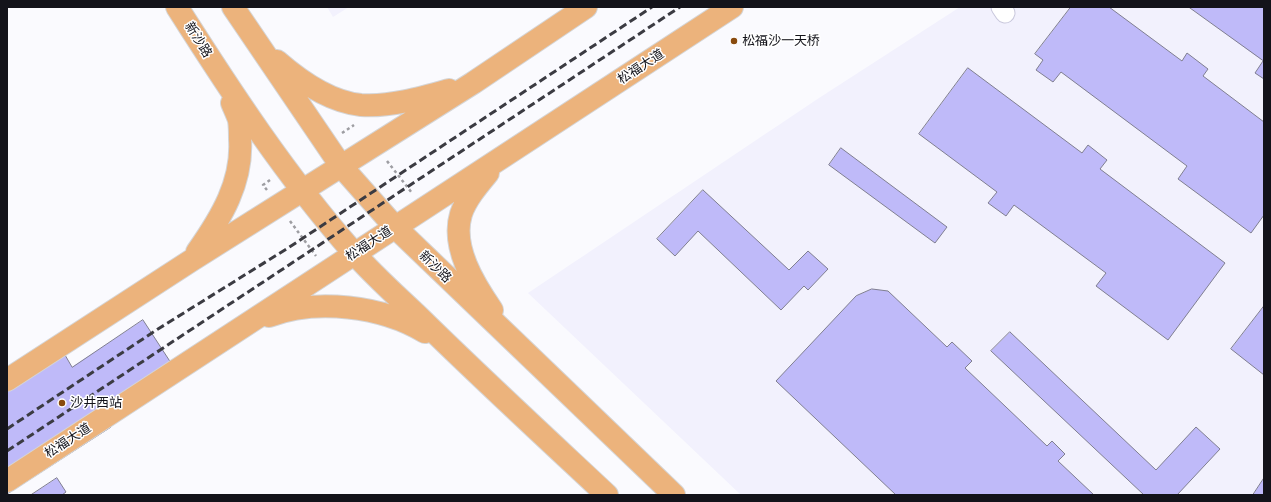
<!DOCTYPE html>
<html>
<head>
<meta charset="utf-8">
<style>
  body { margin:0 }
  #map { position:relative; width:1271px; height:502px; overflow:hidden; background:#fafafe; font-family:"PT Sans",sans-serif }
  canvas { display:block }
  .frame { position:absolute; inset:0; border:8px solid #13131a; pointer-events:none }
</style>
</head>
<body>
<div id="map">
<canvas width="1271" height="502"></canvas>
<div class="frame"></div>
</div>
<script>
const g = document.querySelector('canvas').getContext('2d');
g.lineJoin = 'round';
function fill(path, color) {
  g.fillStyle = color;
  g.fill(path, 'evenodd');
}
function stroke(path, color, width, dash) {
  g.strokeStyle = color;
  g.lineWidth = width;
  g.lineCap = dash ? 'butt' : 'round';
  g.setLineDash(dash || []);
  g.stroke(path);
}
function write(font, color, halo, rows, align = 'center') {
  g.font = font + ' "PT Sans","Noto Sans SC",sans-serif';
  g.lineWidth = 3;
  g.setLineDash([]);
  g.textBaseline = 'middle';
  g.strokeStyle = halo;
  g.fillStyle = color;
  for (const [text, x, y, turn = 0] of rows) {
    g.save();
    g.translate(x, y);
    g.rotate((+turn || 0) * Math.PI / 180);
    g.textAlign = isNaN(turn) ? turn : align;
    if (halo) g.strokeText(text, 0, 0);
    g.fillText(text, 0, 0);
    g.restore();
  }
}
const built = new Path2D(`
  M327,7H349L333,17Z
  M960,7H1264V495H741L528,293L819,98Z`);
const building = new Path2D(`
  M1071,7H1109L1182,61L1187,53L1208,69L1203,76L1264,122V215L1251,233L1178,179L1187,166L1061,72L1053,82L1036,70L1043,60L1035,54Z
  M1189,7H1264V79L1255,73L1263,61Z
  M968,68L1082,153L1088,145L1107,160L1100,169L1225,263L1168,340L1096,286L1106,273L1014,205L1006,216L988,203L997,192L919,134Z
  M841,148L947,227L935,243L829,165Z
  M703,190L789,270L808,251L828,269L808,290L804,286L781,310L698,231L675,256L657,239Z
  M872,289L888,291L947,347L952,342L972,361L965,368L1047,446L1052,441L1065,454L1058,461L1094,495H896L776,381L856,296Z
  M1264,306V375L1231,349Z
  M143,320L173,366L101,413L111,427L7,494V392L65,355L72,367Z
  M1010,332L1156,470L1196,427L1220,449L1177,495H1144L991,351Z
  M57,478L66,492L62,495H31Z
  M1264,478V495H1253Z`);
const path = new Path2D(`
  M342,133L354,125
  M387,161L412,193
  M267,190L263,185L270,180
  M290,221L316,256`);
const minor = new Path2D(`
  M1001,7L1005,13`);
const major = new Path2D(`
  M177,7C231,92 286,176 353,252C374,276 398,297 421,319C482,379 545,437 607,495
  M233,7L341,166L395,227L674,495
  M277,61C300,81 330,102 361,105C390,107 421,98 449,90
  M488,173C478,185 466,199 461,214C451,247 474,284 492,310
  M197,252C221,218 243,182 240,139C240,133 240,126 239,120C237,114 234,108 232,103
  M269,316C316,298 382,306 425,332
  M7,380L192,260L473,83L586,7
  M7,481L732,7`);
const rail = new Path2D(`
  M7,429L158,329L288,248L652,7
  M7,451L680,7`);
const markers = [
  [734,41,4,"#894b0e"],
  [62,403,4,"#894b0e"]
];
const streetNames = [
  ["新沙路",198,40,58],
  ["松福大道",641,67,-33],
  ["松福大道",369,244,-33],
  ["新沙路",435,267,44],
  ["松福大道",68,441,-33]
];
const poiNames = [
  ["松福沙一天桥",742,41],
  ["沙井西站",70,403]
];
fill(built, '#f2f1fd');
fill(building, '#bfbaf9');
stroke(building, '#807f91', 1);
stroke(minor, '#c9c8dc', 21);
stroke(major, '#d5d5d6', 24);
stroke(path, '#9d9da2', 2.5, [3, 3]);
stroke(minor, '#fff', 19);
stroke(major, '#ecb37c', 22);
stroke(rail, '#3b3b42', 3, [8, 4]);
for (const [x, y, r, color] of markers) {
  const dot = new Path2D();
  dot.arc(x, y, r, 0, 2 * Math.PI);
  g.fillStyle = color;
  g.fill(dot);
  stroke(dot, '#fff', 1.5);
}
write('13px', '#13131a', '#fff', streetNames);
write('13px', '#13131a', '#fff', poiNames, 'left');
</script>
</body>
</html>
